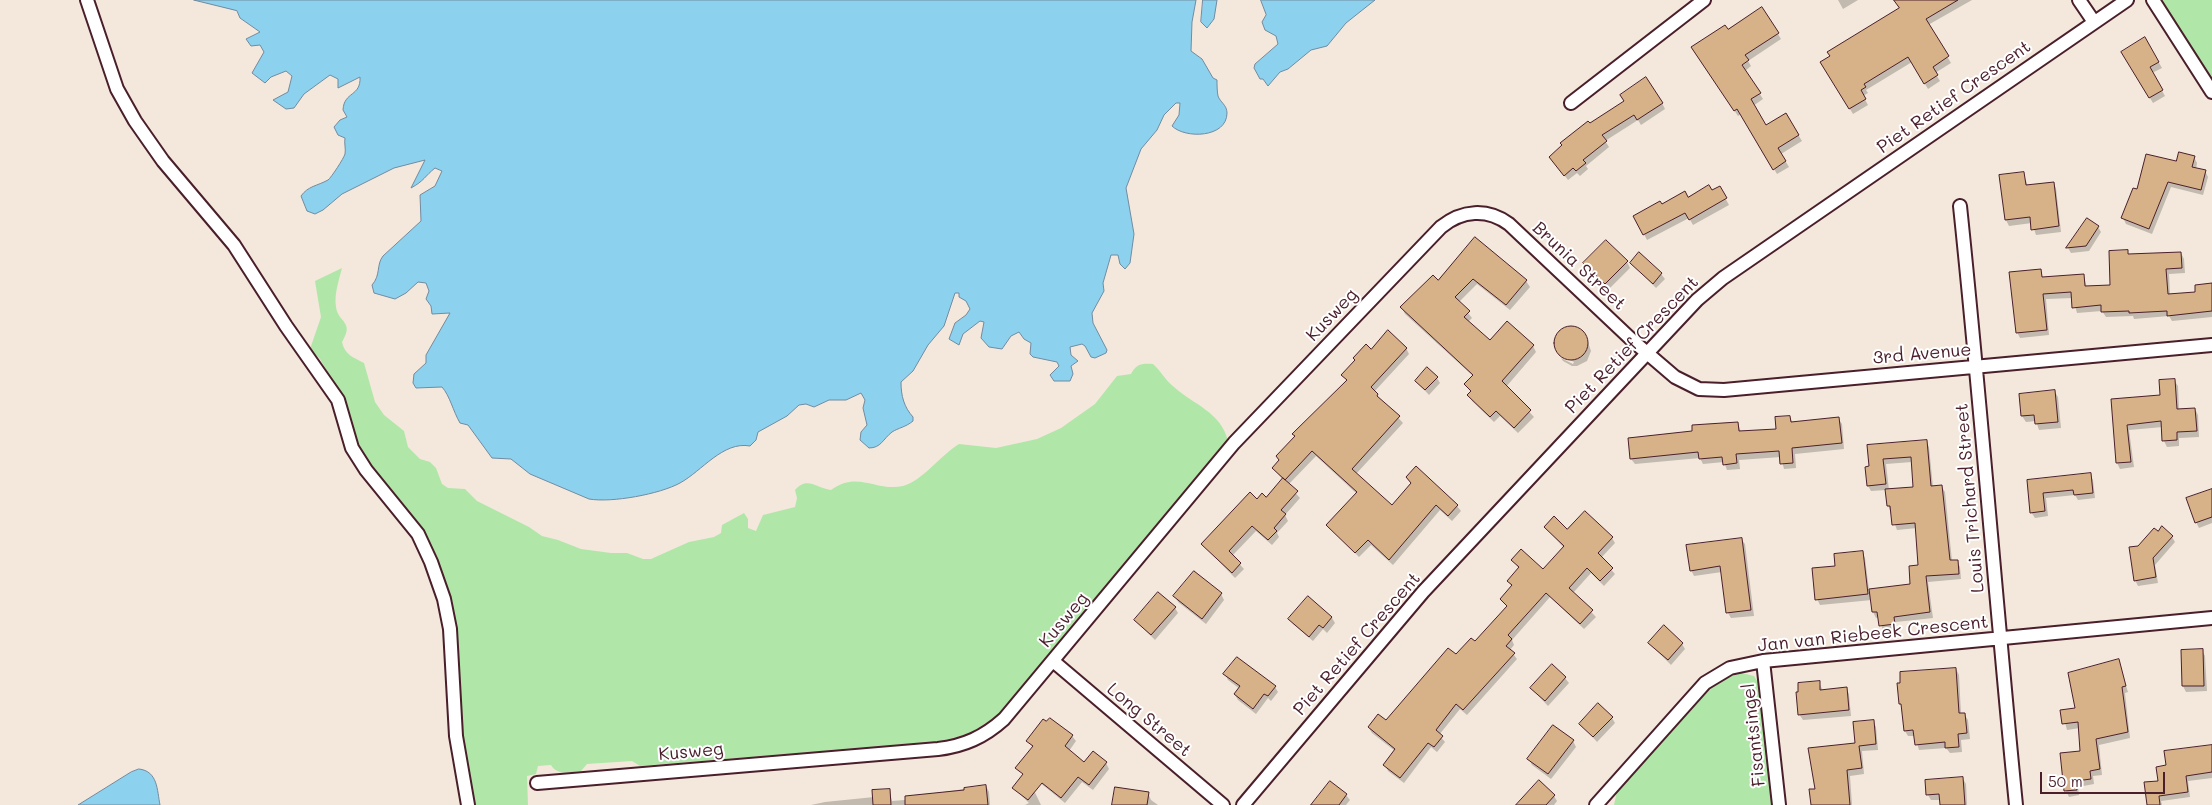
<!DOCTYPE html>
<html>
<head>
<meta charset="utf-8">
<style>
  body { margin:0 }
  #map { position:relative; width:2212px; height:805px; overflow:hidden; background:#f3e8db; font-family:Mali,sans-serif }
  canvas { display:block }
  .scale { position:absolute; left:2040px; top:772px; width:125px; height:22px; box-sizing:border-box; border:2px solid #4a1f2b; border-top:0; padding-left:6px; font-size:15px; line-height:18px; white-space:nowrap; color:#4a1f2b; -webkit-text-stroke:4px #fff; paint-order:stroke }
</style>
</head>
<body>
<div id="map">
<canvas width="2212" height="805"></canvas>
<div class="scale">50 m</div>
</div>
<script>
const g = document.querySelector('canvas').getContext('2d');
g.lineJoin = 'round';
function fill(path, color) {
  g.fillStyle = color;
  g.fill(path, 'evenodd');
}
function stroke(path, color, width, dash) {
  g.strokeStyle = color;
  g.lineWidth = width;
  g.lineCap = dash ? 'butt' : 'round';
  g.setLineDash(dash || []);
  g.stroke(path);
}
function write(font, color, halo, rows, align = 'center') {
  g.font = font + ' Mali,sans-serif';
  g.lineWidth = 4;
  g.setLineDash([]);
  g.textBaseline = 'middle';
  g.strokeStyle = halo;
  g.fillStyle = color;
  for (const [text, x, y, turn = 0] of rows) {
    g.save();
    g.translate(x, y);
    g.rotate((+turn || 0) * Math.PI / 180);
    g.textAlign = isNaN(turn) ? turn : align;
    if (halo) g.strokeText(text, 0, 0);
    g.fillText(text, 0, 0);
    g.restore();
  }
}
const green = new Path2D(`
  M2161,0H2212V82L2163,6Z
  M342,268C339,280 334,294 336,307C338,323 355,321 342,342C345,355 353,357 364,363L375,402L384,415L404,431L408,447L420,459L430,462L436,468L442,484L448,488L465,489L477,501L529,527L542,536L558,540L581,549L611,553H627L643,559H651L689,542L714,537L721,533L722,525L744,513L748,519V528L756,531L763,515L795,507L797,498L795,490C808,476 815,488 831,490C858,470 876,492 903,486C922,481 941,455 959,444L996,448L1037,439L1061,428L1095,404L1117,376L1131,374C1136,364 1142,363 1153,364C1161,371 1165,380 1174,387C1194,405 1221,412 1228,441L999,715L970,733L939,742L640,766L632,761L587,764L581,771C571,772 557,776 551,765L538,766L536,774L527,776L528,805H474L468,784L460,717L456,633L421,528L367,462L357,443L344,401L320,359L310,349L321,317L315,281Z
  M1742,673L1754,676L1761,687L1774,805H1614L1617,791L1706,690L1726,678Z`);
const water = new Path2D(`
  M194,0H1196L1192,22L1191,51L1202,59L1213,78L1217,80C1217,85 1217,91 1218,96C1220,102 1227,105 1227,113C1227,138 1185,139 1172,126L1179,115L1180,103H1176L1164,115L1157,130L1141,149L1126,188L1134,234L1130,263L1125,269L1120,264L1118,255H1111L1103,283L1104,291L1092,313L1093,323L1107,350L1106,353L1095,358L1091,357L1085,346L1082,344L1070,347L1071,355L1078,361L1071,366L1073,374L1070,381H1054L1050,375L1059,366L1057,362L1033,357L1030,354L1031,343L1024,339L1019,332L1011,336L1002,349L989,347L981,338L984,322L980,321L963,334L959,345L949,339L955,323L966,315L970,309L966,301L959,297V293H955L944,326L928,345L913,371L901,382C901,396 904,407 913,417V421C906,427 898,428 892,432C883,439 881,448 869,448L860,440L861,432L867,425L863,408L865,400L861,393L846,400H829L814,407L806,404L799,405L787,416L758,432L756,440L750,446C723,441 702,471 680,483C660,494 612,503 589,499L530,474L511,459L492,458L468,425L460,423C453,411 450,396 442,387L416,388L413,383L414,374L426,363V355L450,313L432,314L431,306L426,299L429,291L426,283L418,282L406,293L395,299L374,293L372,285C381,275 376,265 383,256L421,221L420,195L435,186L442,171L435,168C425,176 424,181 411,188L425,160L394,168L342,194L323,210L315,214L307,211L301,196C308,186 317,186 328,180C331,178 344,158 345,154C346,149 344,143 345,138L338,135L334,127L340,120L347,117L343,110C344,91 361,97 360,77L338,88V79L330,75L304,94L294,108L286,109L273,100L288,92L292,76L286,71L271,77L265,83L252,73L264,52L260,45L251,46L246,39L260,32L240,18L237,11Z
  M1203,0H1217L1214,19L1207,28L1201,22Z
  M1261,0H1375L1346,23L1327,46L1311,50L1288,69L1280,72L1268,86L1263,79H1260L1254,68L1255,64L1278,44L1276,36L1265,30L1262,22L1266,15Z
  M139,769C158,771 157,790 160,805H78L131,772Z`);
const shadow = new Path2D(`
  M1838,0H1858L1843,9Z
  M1895,0H1972L1928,25L1951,63L1935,73L1940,81L1928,89L1912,62L1866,90L1868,93L1863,96L1868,105L1853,114L1821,62L1901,8Z
  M1728,31L1778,34L1781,39L1748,61L1751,66L1745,71L1763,99L1753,106L1766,127L1786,115L1802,141L1781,154L1789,167L1777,174L1741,114L1738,116L1696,53Z
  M2145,39L2162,68L2152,73L2165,96L2153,103L2122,52Z
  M1662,103L1665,109L1641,125L1638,120L1605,141L1609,147L1586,166L1588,169L1580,176L1577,173L1568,180L1554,162L1590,125Z
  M2194,157L2197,163L2196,169L2205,171L2208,177L2203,195L2171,187L2152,234L2126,224L2123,218L2177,163Z
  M2023,173L2028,186L2053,183L2056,188L2061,232L2036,235L2032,223L2009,226L2006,220Z
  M1719,187L1729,205L1693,225L1689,218L1647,240L1635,216L1711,192Z
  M2087,219L2098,227L2101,232L2089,251L2071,253L2068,248Z
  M1475,238L1526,281L1530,287L1510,310L1477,284L1459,302L1472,318L1468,322L1490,341L1533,346L1536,352L1506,387L1534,417L1518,433L1500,416L1494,422L1472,401L1469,395L1471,392L1465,384L1473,376L1405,314L1402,308L1438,282Z
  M2127,252L2130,256L2181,253L2184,259L2185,273L2169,274L2170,295L2197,293L2212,285V317L2172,321L2169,316L2134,319L2133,316L2106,317L2102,311L2077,313L2073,298L2046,299L2049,335L2020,338L2017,332L2040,270L2043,278L2083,275L2087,287L2111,286Z
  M1627,262L1630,268L1609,289L1585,264Z
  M1631,263L1661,274L1665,279L1656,288Z
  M1571,327L1585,334L1591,351L1587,361L1577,366H1572L1563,361L1561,358L1573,364L1574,362L1559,354L1554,342L1561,330Z
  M1406,348L1409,354L1374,392L1403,423L1356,474L1392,507L1412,484L1407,477L1457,506L1461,511L1452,521L1440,510L1393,565L1371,545L1359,557L1328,526L1357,494L1316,456L1288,485L1300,498L1285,515L1288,521L1277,533L1279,537L1272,545L1256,531L1232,556L1244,569L1235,578L1202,544L1257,501L1266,499L1283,480L1273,468L1296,437L1294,434L1347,381L1343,375L1355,361L1354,359L1371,351Z
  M1437,378L1440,383L1429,395L1416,381Z
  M2174,380L2178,386L2179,410L2195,409L2198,415L2199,437L2179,438V446L2167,447L2164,441L2163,427L2129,430L2134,467L2120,469L2117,463L2113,400L2161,396Z
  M2055,392L2058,397L2061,428L2039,430L2036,421L2026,422L2022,416L2021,395Z
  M1790,418L1793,423L1838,418L1842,424L1844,449L1795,454L1796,468L1784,469L1781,457L1739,460L1740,469L1727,470L1724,462L1703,464L1700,458L1635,464L1631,459L1694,433L1738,423L1741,432L1777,430Z
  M1926,441L1929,447L1933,487L1941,486L1945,492L1952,561H1957L1960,567L1961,579L1928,582L1933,618L1896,622L1897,630L1883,631L1879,617L1876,618L1873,612L1872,600L1820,605L1817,599L1837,567L1862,552L1865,558L1869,590L1912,585L1919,566L1917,528L1897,530L1888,505L1886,490L1871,491L1868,486L1870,468L1868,446ZM1912,462L1915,488L1889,490L1886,464Z
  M2090,474L2093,480L2095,498L2078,500L2075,495L2046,498L2048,516L2035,518L2031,512L2028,481Z
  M2212,490V523L2199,528L2196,522Z
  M1545,527L1612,538L1615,543L1601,558L1615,574L1604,586L1591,573L1573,593L1596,617L1584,629L1550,597L1512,640L1514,645L1510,650L1517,659L1467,715L1460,709L1439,735L1445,742L1437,752L1431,747L1404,783L1388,771L1385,765L1395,751L1372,733L1369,728L1386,722L1457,656L1475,643L1508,607L1501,599L1512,587L1508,581L1519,569L1513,560L1543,571L1564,548Z
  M2172,537L2175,542L2155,565L2158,583L2138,586L2135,580L2139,547Z
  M1741,539L1745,544L1754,616L1731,618L1728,613L1722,572L1694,576L1691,570Z
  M1221,594L1224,600L1206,624L1178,602L1175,596Z
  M1308,598L1332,618L1335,623L1327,633L1323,629L1313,641L1293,624L1290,619Z
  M1175,608L1178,613L1155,640L1135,620Z
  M1649,643L1682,644L1685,649L1671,665Z
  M2202,650L2205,656L2207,691L2186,692L2183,686L2182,651Z
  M2118,661L2128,692L2125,693L2130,738L2099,745L2102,775L2093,776L2094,784L2078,787L2079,795L2069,797L2066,791L2061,754L2082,752L2080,728L2067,730L2062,711L2077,709Z
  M1956,669L1959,675L1961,714H1964L1968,720L1970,739L1961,740L1962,752L1950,753L1946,748L1919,750L1915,736H1908L1905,731L1903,709L1900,703Z
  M1225,674L1275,687L1278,692L1271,701L1268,698L1256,714L1238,700L1235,695L1240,689L1228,680Z
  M1565,678L1569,683L1548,706L1531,688Z
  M1819,682L1823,691L1846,688L1849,694L1851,716L1803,720L1799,714Z
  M1612,718L1615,723L1597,742L1581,724Z
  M1873,721L1876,727L1878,750L1862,751L1864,774L1850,776L1852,805H1812L1817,790Z
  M1072,736L1076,741L1069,751L1084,764L1106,763L1109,769L1093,790L1082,782L1065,803L1023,769L1033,748L1028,741Z
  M1573,741L1576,747L1551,779L1532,765L1529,759Z
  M2212,746V778L2188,781L2190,797L2161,801L2162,805H2148L2159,782Z
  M1028,778L1041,805H1025L1029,803L1014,788Z
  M1963,779L1966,784L1967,805H1941V800H1931L1928,795Z
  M1331,783L1346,795L1350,800L1346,805H1313Z
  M986,786L989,792L990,805H811L825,802L874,797L889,790L892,801L929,798V794Z
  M1148,793L1151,800L1158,805H1114Z
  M1554,796L1557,801L1554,805H1518Z`);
const building = new Path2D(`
  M1894,0H1958L1926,19L1949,56L1933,67L1938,75L1924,84L1908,57L1864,84L1866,87L1861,90L1866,99L1849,109L1820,62L1830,56L1827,52L1899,8Z
  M1762,7L1779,33L1745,55L1749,60L1742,65L1761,93L1751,99L1766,125L1786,113L1799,135L1778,148L1786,161L1773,170L1737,109L1734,111L1691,47L1725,25L1728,29Z
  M2145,37L2159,62L2150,67L2163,90L2149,98L2121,52Z
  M1646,77L1663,103L1637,120L1634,115L1602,135L1607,141L1583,160L1586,163L1576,171L1573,168L1564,176L1549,157L1562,145L1560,143L1588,121L1590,123L1624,101L1620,95Z
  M2179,152L2195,156L2192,167L2206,170L2201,190L2168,182L2149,229L2121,218L2133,188L2137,189L2146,154L2176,161Z
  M2024,172L2026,185L2054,182L2059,226L2031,230L2030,217L2005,220L1999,175Z
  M1709,185L1712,190L1720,186L1727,198L1689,220L1685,213L1643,235L1633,216L1660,201L1662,204L1685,191L1688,197Z
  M2087,218L2099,226L2086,246L2066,248Z
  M1475,237L1527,280L1506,305L1473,279L1455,297L1470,311L1464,317L1490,340L1507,321L1534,345L1502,381L1531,410L1514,428L1496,411L1490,417L1467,395L1471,391L1464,384L1473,375L1400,307L1433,275L1438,280Z
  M1606,240L1628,261L1605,284L1583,263Z
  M2128,250V254L2181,252L2182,268L2166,269L2168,294L2195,292V285L2212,283V311L2167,316V311L2129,313V311L2101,312V305L2072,308L2071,292L2043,294L2047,330L2016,333L2009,272L2041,269L2042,277L2084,274L2085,286L2110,285L2109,251Z
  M1639,252L1662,273L1653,284L1630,263Z
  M1554 343a17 17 0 1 1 34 0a17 17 0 1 1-34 0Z
  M1388,330L1407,348L1371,387L1378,394L1377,396L1400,416L1352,469L1392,505L1411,483L1406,477L1416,466L1458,505L1448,516L1436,505L1389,560L1368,540L1355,553L1326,525L1357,492L1312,451L1285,480L1272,468L1279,460L1276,456L1295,436L1292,434L1347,380L1341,375L1355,360L1353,358L1366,344L1371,349Z
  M1427,367L1438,377L1425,390L1415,381Z
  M2175,379L2177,409L2195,408L2197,431L2177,432V440L2162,441L2161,421L2127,425L2131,462L2116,463L2111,399L2160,395L2159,380Z
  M2055,390L2058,422L2035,424L2034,415L2021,416L2019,394Z
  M1790,416L1791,422L1839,417L1842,443L1792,448L1793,463L1780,464L1779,451L1736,454L1737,463L1723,465L1722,457L1699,459L1698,452L1630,459L1628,438L1692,431V425L1738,422L1739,431L1776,429L1775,417Z
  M1927,440L1931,486L1942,485L1950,560H1958L1959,574L1926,576L1930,612L1894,617L1895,624L1879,626L1877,612H1872L1869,589L1910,584L1909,566L1918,565L1915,523L1892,525L1890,506H1887L1885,489L1913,487L1911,457L1883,459L1886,484L1867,486L1865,467L1869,466L1867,445Z
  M2091,473L2093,493L2074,495L2073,490L2043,493L2045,511L2030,513L2027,480Z
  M1283,478L1298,491L1281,510L1286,514L1274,528L1277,531L1268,540L1252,526L1229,551L1241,563L1232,573L1201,544L1250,492L1257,499L1262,493L1266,497Z
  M2212,489V517L2195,523L2186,498Z
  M1585,511L1613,537L1598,553L1613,568L1600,581L1587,568L1569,588L1593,610L1580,624L1546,593L1508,635L1512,639L1506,646L1515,653L1463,710L1456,704L1436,730L1443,736L1434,747L1428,743L1400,778L1383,765L1395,749L1368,727L1378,714L1386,720L1448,648L1456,654L1471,638L1475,641L1507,606L1500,599L1512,585L1507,581L1519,567L1511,560L1521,549L1543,569L1564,546L1544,527L1554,516L1567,529Z
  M2162,526L2173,536L2153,558L2156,577L2134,581L2129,547L2138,546L2154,528L2158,531Z
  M1742,538L1751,610L1726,613L1720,566L1690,571L1686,545Z
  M1863,551L1868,594L1815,600L1812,568L1835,566L1834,554Z
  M1194,571L1222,593L1202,619L1173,596Z
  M1158,592L1176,607L1151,635L1134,620Z
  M1308,596L1332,617L1323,628L1319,625L1309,637L1288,619Z
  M1664,625L1683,643L1668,660L1648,643Z
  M2203,649L2204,686H2182L2181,650Z
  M1237,657L1276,686L1268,696L1264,694L1253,709L1234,694L1240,686L1223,674Z
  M2119,659L2126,686L2122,687L2128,732L2096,739L2100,769L2090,771L2091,779L2076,781L2077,790L2064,791L2060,753L2080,751L2078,722L2062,724L2060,710L2075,708L2068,673Z
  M1552,664L1566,677L1545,701L1530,688Z
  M1956,668L1959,713H1965L1967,733L1958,734L1959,747L1945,748V742L1915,745L1913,730L1904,731L1901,704H1899L1897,683H1900V672Z
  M1820,681V690L1847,687L1849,710L1798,715L1796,692H1798V683Z
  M1598,703L1613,717L1593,737L1579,724Z
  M1050,718L1073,735L1065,746L1084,762L1093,751L1107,762L1089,785L1078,777L1061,798L1042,783L1028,800L1012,788L1023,774L1015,768L1033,746L1026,741L1043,719L1046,721Z
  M1874,720L1876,744L1859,746L1862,768L1847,770L1850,805H1811L1809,789H1815L1808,748L1855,743L1853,722Z
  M1553,725L1574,740L1548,774L1527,759Z
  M2212,745V772L2186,776L2188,792L2159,796L2160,805H2147L2144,782L2158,781L2156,767L2166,765L2164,751Z
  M1963,777L1965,805H1940L1939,794L1926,795L1925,780Z
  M1539,780L1555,795L1546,805H1516Z
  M1330,781L1347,794L1339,805H1311Z
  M986,785L988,805H905V796L964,790V788Z
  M1115,787L1149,792L1147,805H1112Z
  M890,789L891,805H873L872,790Z`);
const street = new Path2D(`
  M87,0L117,89L135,121L163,161L234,245L286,326L338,400L352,448L366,470L418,534L431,562L444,599L450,629L456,736L468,805
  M2079,0L2094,22
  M2153,0L2212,92
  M1571,103L1704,0
  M1960,206C1981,405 1996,605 2016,805
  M1053,661L1223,805
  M1763,661L1779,805
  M537,783L938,749C964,746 984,737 1004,719L1234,443L1441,227C1462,210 1487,208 1509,224L1633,341L1675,377L1699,389L1724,390L2212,345
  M1243,805L1423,592L1697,300L1723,278L2127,0
  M1596,805L1705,683L1730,668L1763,661L2212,618`);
const streetNames = [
  ["Piet Retief Crescent",1954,97,-35],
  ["Brunia Street",1579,266,43],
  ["Kusweg",1332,315,-46],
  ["Piet Retief Crescent",1632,345,-46],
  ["3rd Avenue",1922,354,-5],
  ["Louis Trichard Street",1970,498,-95],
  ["Kusweg",1064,620,-50],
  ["Jan van Riebeek Crescent",1873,634,-6],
  ["Piet Retief Crescent",1357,644,-49],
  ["Long Street",1149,720,40],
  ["Fisantsingel",1754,735,-96],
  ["Kusweg",691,752,-5]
];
fill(green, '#b0e7a9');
fill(water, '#8cd2ee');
stroke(water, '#728aa0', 1);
fill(shadow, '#0003');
fill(building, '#d7b188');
stroke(building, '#4a1f2b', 1);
stroke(street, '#4a1f2b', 16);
stroke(street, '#fff', 12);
write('18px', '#4a1f2b', '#fff', streetNames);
</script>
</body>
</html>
